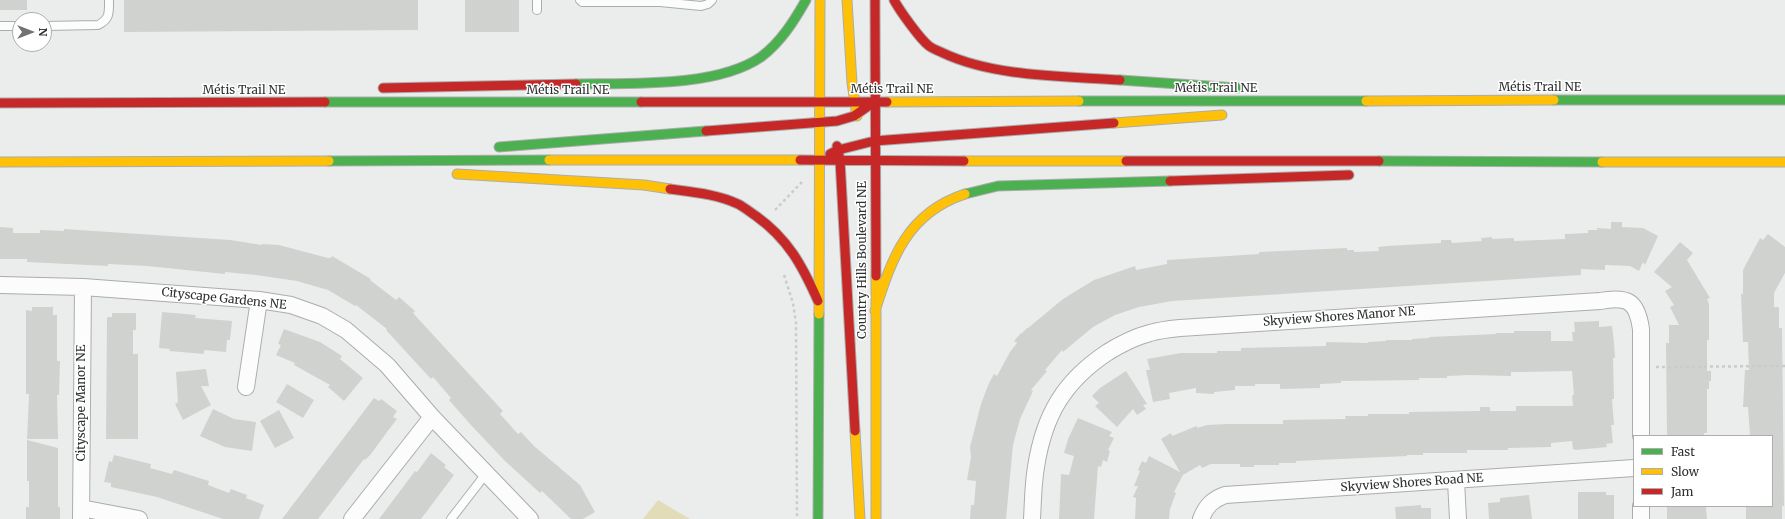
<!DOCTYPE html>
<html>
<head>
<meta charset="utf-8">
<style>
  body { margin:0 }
  #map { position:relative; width:1785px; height:519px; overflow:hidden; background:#ebedec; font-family:Merriweather,serif }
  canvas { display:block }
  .legend { position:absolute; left:1633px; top:435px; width:140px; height:72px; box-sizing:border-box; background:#fff; border:1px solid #acadac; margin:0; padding:5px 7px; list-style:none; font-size:12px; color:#2f3130 }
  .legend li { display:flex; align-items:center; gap:8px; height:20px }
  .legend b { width:20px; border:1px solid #acadac }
  .north { position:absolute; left:12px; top:12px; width:40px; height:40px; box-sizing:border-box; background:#fff; border:1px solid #acadac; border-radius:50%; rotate:90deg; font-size:11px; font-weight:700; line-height:16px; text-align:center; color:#2f3130 }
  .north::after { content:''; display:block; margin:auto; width:14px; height:18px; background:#717372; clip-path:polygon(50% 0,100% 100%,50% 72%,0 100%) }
</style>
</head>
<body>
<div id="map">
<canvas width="1785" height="519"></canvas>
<ul class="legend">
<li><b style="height:5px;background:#4caf50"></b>Fast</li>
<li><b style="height:5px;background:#ffc107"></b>Slow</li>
<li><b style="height:5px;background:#c62828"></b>Jam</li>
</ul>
<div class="north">N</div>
</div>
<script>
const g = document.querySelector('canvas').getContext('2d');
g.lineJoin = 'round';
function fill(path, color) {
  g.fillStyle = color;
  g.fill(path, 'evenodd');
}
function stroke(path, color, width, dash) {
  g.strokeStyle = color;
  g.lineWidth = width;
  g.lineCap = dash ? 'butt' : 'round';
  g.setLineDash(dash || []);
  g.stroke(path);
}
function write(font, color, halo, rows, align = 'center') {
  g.font = font + ' Merriweather,serif';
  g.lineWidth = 3;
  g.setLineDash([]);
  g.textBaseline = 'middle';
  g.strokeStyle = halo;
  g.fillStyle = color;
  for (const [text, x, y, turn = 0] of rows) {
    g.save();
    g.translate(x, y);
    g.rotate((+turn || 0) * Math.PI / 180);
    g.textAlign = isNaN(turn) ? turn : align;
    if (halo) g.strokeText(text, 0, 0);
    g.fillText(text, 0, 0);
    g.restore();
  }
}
const green = new Path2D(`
  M658,500L690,519H643Z`);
const building = new Path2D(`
  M0,0H27V10H0Z
  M124,0H418V30L124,32Z
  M465,0H519V32H465Z
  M1611,222H1622V227L1643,228L1658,236L1645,265L1643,262L1639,271L1630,266L1605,265V270L1581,269V275L1172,301L1139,307L1115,315L1093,327L1063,352L1062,350L1045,370L1047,371L1031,390L1033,391L1020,419L1013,445L1006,519H970L971,505H974L976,481L967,480L971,457L970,447L981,404L989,383L994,374L997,376L1010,352L1017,343L1014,341L1021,333H1022L1027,328H1028L1063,299L1094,280L1135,266L1136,270L1167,264V260L1259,254V252L1347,248V250H1354V252L1379,251L1378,247L1387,246L1441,243V240H1451L1452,243L1482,241L1481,238L1492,237V239L1514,238V241L1565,239V234L1588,233V230H1597V228L1611,229Z
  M0,227L13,228V233H40V230L64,231V229L230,240L262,245V244L279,245L328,258H331L332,256L371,279L370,280L396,300L399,297L415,311L413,313L503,411L500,414L518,434L521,432L534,446L580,485L595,512L583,519H571L542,491L540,493L505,461L470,424L449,400L451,398L433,377L431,379L386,330L387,329L356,305L355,306L328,290L297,281L256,275L225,272V274L147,266L108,264V266L27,262V259H0Z
  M1768,234L1785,247V273L1774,293V307H1779V328H1782L1784,506H1782V519H1746V506H1772V436H1750L1748,407H1743L1745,370H1749L1748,342H1743L1741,294H1743V270L1760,238L1763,240Z
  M1680,242L1693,253L1687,260L1710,298L1707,299L1709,304V340H1707V371H1711V381H1709V389H1707V433H1704V436H1667L1666,343H1669V325H1679L1670,307L1674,305L1665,291L1672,287L1654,272Z
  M32,307H53V315H57V361H60L59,395H57L58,439H27L29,394H26V310L32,311Z
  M162,312L196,315L195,318L232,321L230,340H227L226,352L204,350V354L169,351L170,349L159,348Z
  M112,313H136V330H133V354H138V439H106L107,317H112Z
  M1599,321V327L1612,326L1614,343L1615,358H1613L1614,399H1612L1614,425H1611L1613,443L1606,444L1607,447L1576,450L1573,449L1572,441L1551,443V447L1508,448V450H1467V453H1423V455H1407V456L1296,461V463H1279V465H1254V467H1240V464H1211L1202,468L1200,465L1183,475L1174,492L1176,493L1170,509L1169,519H1135L1136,498L1133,497L1138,486H1134L1140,471L1138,470L1142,461L1146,463L1149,456L1180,472L1161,439L1171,433L1172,436L1194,427L1197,426V428L1207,425L1227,424H1283V420L1346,419L1345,416H1368V414H1409V412L1480,411V407H1490V411H1516V406H1573L1572,395H1574L1572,371L1524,372H1511V376L1469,375L1447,376V378H1419V380L1341,381V383L1320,384V388L1280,389V384H1255V386H1235V390L1214,392V394L1196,393V388L1169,393L1170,399L1153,402L1146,370H1150L1147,359L1181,353H1217V351H1241V348L1326,346V342L1368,343V342L1386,341V340H1412V339L1429,338V337L1496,334V333H1514V331H1551V341H1573L1572,332H1575L1574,322Z
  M284,329L320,342L342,356L340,359L363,378L344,401L328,387L330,385L294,365L295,363L276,355L281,345L278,344Z
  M206,369L209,386H201L211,405L183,420L175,404L178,402L176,372Z
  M1126,371L1147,404L1143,405L1146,409L1137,415L1133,409L1117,427L1095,406L1099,403L1092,396L1100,388Z
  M287,384L314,400L303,418L276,402Z
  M374,398L379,401L381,399L397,411L393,417L397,419L387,432L371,454L365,460L364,459L318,519H282Z
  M213,409L234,419L256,422L252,451L225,447L200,436Z
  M279,410L294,438L275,448L260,421Z
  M1078,418L1112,432L1109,436L1114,438L1108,450L1110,451L1107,462L1103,460L1101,467L1098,466L1094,519H1059L1061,474L1069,475L1074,456L1064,453L1068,439Z
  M27,440L58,448V507H60V519H26V507H29V481H27Z
  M431,453L446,465L444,467L454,475L421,519H379L415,471L417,472Z
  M114,455L151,464L150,468L172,474L174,470L193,476L209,481L208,485L229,493L231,489L247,495L246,498L264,505L259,519H223L157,497L111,487V483L104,482L109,461L112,462Z
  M1578,492H1606V495H1614V519H1578Z
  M1529,495L1532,519H1489L1488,503L1500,502V498Z
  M1421,505V508H1431V519H1396L1395,507Z
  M1667,506H1706L1707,519H1667Z`);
const path = new Path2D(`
  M775,210L802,182
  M784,275L793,303L796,323L797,519
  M1656,367L1785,366`);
const lane = new Path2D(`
  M580,0L582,2H660L701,6L708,4L712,0
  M537,10V0
  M0,26H20
  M44,26L98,25C110,19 109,13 109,0
  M451,519L485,475`);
const street = new Path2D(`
  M0,285L83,287L259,300L291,305L322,316L346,330L387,365L432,417L530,519
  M246,387L259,300
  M1456,481L1458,519
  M1641,506V519
  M81,508L139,519
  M81,519L83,287
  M352,519L432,417
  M1032,519C1033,502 1033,484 1036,467C1044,415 1064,381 1108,352C1121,344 1135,337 1150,333C1160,330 1170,329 1180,328L1600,301C1628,296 1637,301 1641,329V436
  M1201,519C1206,506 1212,500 1225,495L1634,468`);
const fast = new Path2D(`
  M1120,80L1238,88
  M576,84C629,83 716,88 761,57C781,42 794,21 806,0
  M1554,100H1785
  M1079,101H1366
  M325,102H641
  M499,147L706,131
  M329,161L549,160
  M1379,161L1602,162
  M965,194L998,186L1170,181
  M818,519L819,314`);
const slow = new Path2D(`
  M847,0L852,83L857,116
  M1366,101L1554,100
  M887,102L1079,101
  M1114,123L1222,115
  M549,160H800
  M964,161H1126
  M0,162L329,161
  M1602,162H1785
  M457,174L644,185L670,189
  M876,276V519
  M875,311C892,258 907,213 965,194
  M819,314L820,0
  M855,431L860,519`);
const jam = new Path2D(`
  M875,0L876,276
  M894,0C900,11 920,39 929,46C933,49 939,51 943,53C994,77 1064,76 1120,80
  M383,88L576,84
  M641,102H887
  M0,103L325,102
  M706,131L837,121L854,116L874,102
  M837,146L840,160L855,431
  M830,154L838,150L874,141L1114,123
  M800,160L964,161
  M1126,161H1379
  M1170,181L1349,175
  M670,189C692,192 717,194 738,204C744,207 750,212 756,216C788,239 802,265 818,301`);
const streetNames = [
  ["Métis Trail NE",1540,88],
  ["Métis Trail NE",1216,89],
  ["Métis Trail NE",892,90],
  ["Métis Trail NE",244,91],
  ["Métis Trail NE",568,91],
  ["Country Hills Boulevard NE",863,260,-90],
  ["Cityscape Gardens NE",224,299,6],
  ["Skyview Shores Manor NE",1339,317,-4],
  ["Cityscape Manor NE",82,403,-90],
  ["Skyview Shores Road NE",1412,483,-4]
];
fill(green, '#e2ddb8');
fill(building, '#d0d2d0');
stroke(lane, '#abadac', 10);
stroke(street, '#abadac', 18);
stroke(fast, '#abadac', 11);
stroke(slow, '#abadac', 11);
stroke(jam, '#abadac', 11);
stroke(path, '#cacbca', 2.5, [3, 3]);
stroke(lane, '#fcfcfc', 8);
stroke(street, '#fcfcfc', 16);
stroke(fast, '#4caf50', 9);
stroke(slow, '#ffc107', 9);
stroke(jam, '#c62828', 9);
write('12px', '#2f3130', '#fff', streetNames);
</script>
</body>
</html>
